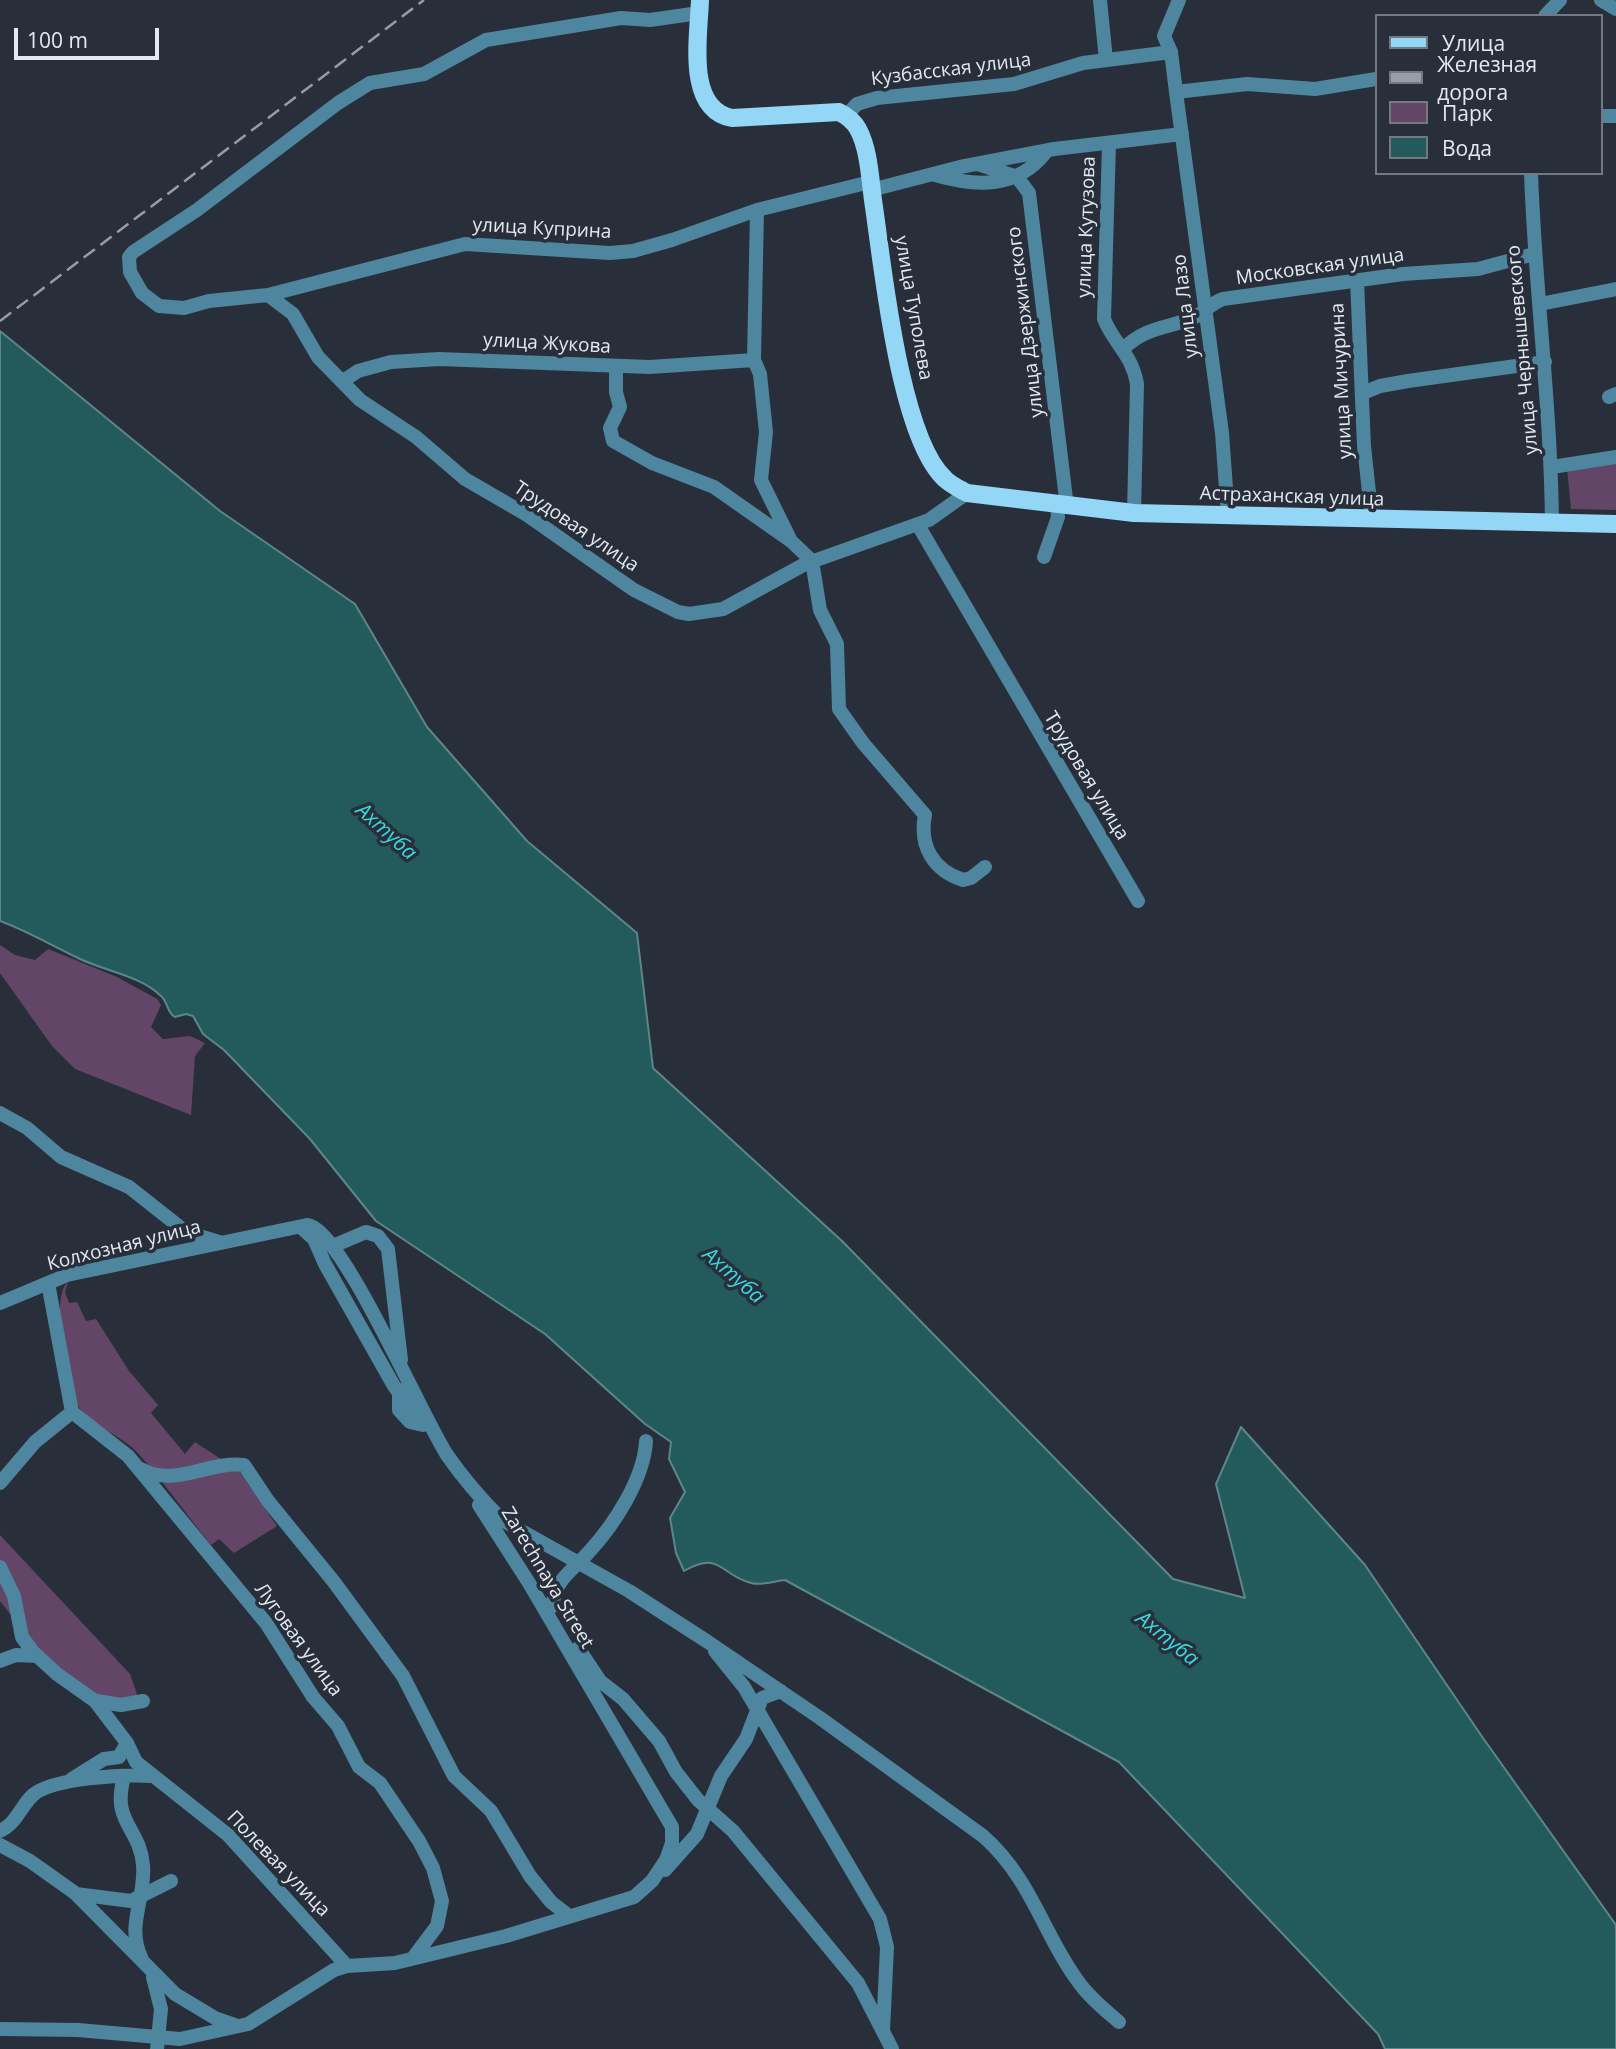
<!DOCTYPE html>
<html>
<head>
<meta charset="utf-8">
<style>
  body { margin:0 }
  #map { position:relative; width:1616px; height:2049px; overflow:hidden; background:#282f3a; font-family:"Open Sans",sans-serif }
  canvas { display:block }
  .legend { position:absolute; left:1375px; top:14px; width:228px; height:161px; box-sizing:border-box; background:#282f3a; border:2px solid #737983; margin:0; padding:9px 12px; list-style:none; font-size:21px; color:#e4e9f0 }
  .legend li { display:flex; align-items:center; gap:14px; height:35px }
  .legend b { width:35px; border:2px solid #737983 }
  .scale { position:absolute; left:14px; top:28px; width:145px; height:32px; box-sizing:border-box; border:4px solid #e4e9f0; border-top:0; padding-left:9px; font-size:21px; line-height:24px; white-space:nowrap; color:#e4e9f0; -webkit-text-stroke:5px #282f3a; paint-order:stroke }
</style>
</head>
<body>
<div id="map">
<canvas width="1616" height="2049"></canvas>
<ul class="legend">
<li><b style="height:9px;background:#94d6f6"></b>Улица</li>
<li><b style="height:9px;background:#979da6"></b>Железная дорога</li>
<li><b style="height:19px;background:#634568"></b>Парк</li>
<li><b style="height:19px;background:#235b5d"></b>Вода</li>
</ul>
<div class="scale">100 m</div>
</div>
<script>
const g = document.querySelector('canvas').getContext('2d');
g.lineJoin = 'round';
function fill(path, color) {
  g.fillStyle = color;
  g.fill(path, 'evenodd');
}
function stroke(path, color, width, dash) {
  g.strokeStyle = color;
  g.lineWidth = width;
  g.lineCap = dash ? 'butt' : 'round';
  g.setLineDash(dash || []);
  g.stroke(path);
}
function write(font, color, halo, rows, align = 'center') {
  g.font = font + ' "Open Sans",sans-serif';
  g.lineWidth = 7;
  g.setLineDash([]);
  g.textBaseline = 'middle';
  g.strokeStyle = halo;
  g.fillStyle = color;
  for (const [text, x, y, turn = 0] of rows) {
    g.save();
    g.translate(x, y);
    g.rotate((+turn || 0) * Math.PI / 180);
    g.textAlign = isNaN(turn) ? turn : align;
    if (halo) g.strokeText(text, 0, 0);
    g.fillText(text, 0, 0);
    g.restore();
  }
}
const green = new Path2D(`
  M1616,463V510L1571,509L1567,468Z
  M0,945L15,955L35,960L48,949L117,977L157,999L161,1005L151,1027L163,1039L190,1036L205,1043L195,1056L191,1115L75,1069L52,1046L0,973Z
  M68,1282L65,1292L69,1303L77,1302L86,1321L96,1319L129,1371L158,1405L151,1413L185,1454L195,1442L239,1471L277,1526L234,1553L219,1539L211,1545C186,1514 163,1481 137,1452C122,1436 91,1425 81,1410C68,1391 49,1296 68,1282Z
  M0,1535L130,1674L137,1694L133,1699L102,1698L54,1664L27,1636L0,1601Z`);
const water = new Path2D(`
  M0,331L220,511L355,604L427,727L527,841L637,933L653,1068L842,1241L1173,1579L1245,1598L1216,1484L1241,1427L1365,1565L1483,1738L1616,1925V2049H1385L1378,2034L1119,1762L785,1580C775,1581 760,1586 751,1583C720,1575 721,1550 684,1571L676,1553L670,1518L685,1492L669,1459L671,1442L645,1424L545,1334L376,1221L310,1139L224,1050L203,1034L193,1016L186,1014L175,1017C167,1013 168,1002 161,996C139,975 104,971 78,958C51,945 27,931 0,921Z`);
const minor = new Path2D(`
  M1100,0L1106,60
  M1179,0L1164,36L1171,52L1176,92L1247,84L1315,89L1376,79
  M1601,0L1616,9
  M699,13L650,20L621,18L486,40L424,74L370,83L338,103L197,210L133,252L129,257L130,272L142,293L159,306L184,308L209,301L268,295L465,244L610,253L633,251L672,240L757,210L870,182
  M1545,16L1560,0
  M1176,92L1222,433L1228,516
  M846,116L857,104L877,98L1014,84L1083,63L1171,52
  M1600,116H1616
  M1109,143L1104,319C1114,344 1132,354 1137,384L1134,513
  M978,164L1017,177L1029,193L1067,507
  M1531,173C1535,290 1551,406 1552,524
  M935,175C977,187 1017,189 1046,152
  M871,190L960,167L1054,149L1182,134
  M757,210L754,360L760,374L766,432L761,480L791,541L812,561L820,610L837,644L839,709L863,743L925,815C919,846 933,870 963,880L971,878L985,867
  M1357,280L1364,446L1372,520
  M268,295L293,314L318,357L360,400L416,437L465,479L527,515L634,590L678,612L689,614L723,609L805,564L929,520L967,493
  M1540,304L1616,289
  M1124,348C1147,326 1167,329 1195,317C1205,312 1211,303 1223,299L1403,274L1478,269L1534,254
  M616,367V392L620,407L610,428L613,441L652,463L714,487L791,541
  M343,381L358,371L391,362L439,359L650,367L754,360
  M1363,393L1380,386L1408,381L1545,362
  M1609,397L1616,394
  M1552,467L1616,457
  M918,525L1138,901
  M1044,557L1058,517L1057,505
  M0,1113L27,1128L61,1157L129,1187L186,1232L219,1242
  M302,1228L314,1239L325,1264L394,1386L417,1417
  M333,1246L366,1232L378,1236L388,1249L401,1360
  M48,1283L72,1412L128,1456L266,1623L313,1697L338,1726L359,1767L380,1783L419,1841L433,1868L442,1901L437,1926L413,1958
  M0,1303L67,1275L307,1225C341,1227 423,1419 447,1455C463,1478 482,1500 502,1520L629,1591L708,1642L820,1718L983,1836C1032,1879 1043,1935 1080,1984C1091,1999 1105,2010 1119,2022
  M399,1390V1410L410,1422L423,1425
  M141,1469C175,1488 207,1461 244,1465L268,1501L334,1582L403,1676L454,1776L491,1811L530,1876L551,1902L569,1916
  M0,1483L35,1442L72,1412
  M0,1567L14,1596L22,1637L33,1652L57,1674L95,1701L127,1743L136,1762L228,1835L347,1966
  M553,1606C553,1581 573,1570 588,1553C614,1525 644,1479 646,1441
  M578,1648L600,1681L623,1699L659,1741L676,1772L698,1800L733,1831L858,1983L892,2049
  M715,1651L744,1687L880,1919L887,1947L883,2031
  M0,1661L16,1655L38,1656
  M97,1701L121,1705L143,1701
  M124,1777C111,1823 140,1827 143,1865C146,1898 126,1925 141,1957
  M72,1779L104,1759L119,1757L127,1743
  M0,1831C17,1823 20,1807 33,1795C52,1778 125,1774 151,1776
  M0,1845L30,1861L75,1893L175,1994L215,2018L238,2026
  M665,1870L697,1834L721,1776L746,1739L762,1698L781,1691
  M76,1894L131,1901L171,1881
  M153,1977L161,2009L157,2049
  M0,2029L78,2030L180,2039L248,2024L334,1970L347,1966L395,1963L506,1936L634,1897L652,1881L666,1860L672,1843V1827L529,1583L479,1505`);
const major = new Path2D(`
  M700,0C699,35 685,109 732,118L839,112C847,116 853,120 858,129C870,151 870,183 874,207C883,269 900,438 945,479C951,485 960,489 967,493L1134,513L1616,524`);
const rail = new Path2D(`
  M0,321L424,0`);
const streetNames = [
  ["Кузбасская улица",951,70,-7],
  ["улица Кутузова",1087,227,-88],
  ["улица Куприна",542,229,3],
  ["Московская улица",1320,267,-8],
  ["улица Лазо",1186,306,-97],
  ["улица Туполева",913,308,80],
  ["улица Дзержинского",1026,322,-97],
  ["улица Жукова",547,344,3],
  ["улица Чернышевского",1523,350,-95],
  ["улица Мичурина",1342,381,-93],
  ["Астраханская улица",1292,497,2],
  ["Трудовая улица",576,527,34],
  ["Трудовая улица",1086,776,59],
  ["Колхозная улица",124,1246,-14],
  ["Zarechnaya Street",547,1578,59],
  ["Луговая улица",298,1640,54],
  ["Полевая улица",278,1864,46]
];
const waterNames = [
  ["Ахтуба",386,832,42],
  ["Ахтуба",733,1276,41],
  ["Ахтуба",1167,1639,39]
];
fill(green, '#634568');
fill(water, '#235b5d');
stroke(water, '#5d8689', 2);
stroke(minor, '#4e859f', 14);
stroke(major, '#94d6f6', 18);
stroke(rail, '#979da6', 2.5, [14, 7]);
write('19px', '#e4e9f0', '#282f3a', streetNames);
write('italic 21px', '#36d9de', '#282f3a', waterNames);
</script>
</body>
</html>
